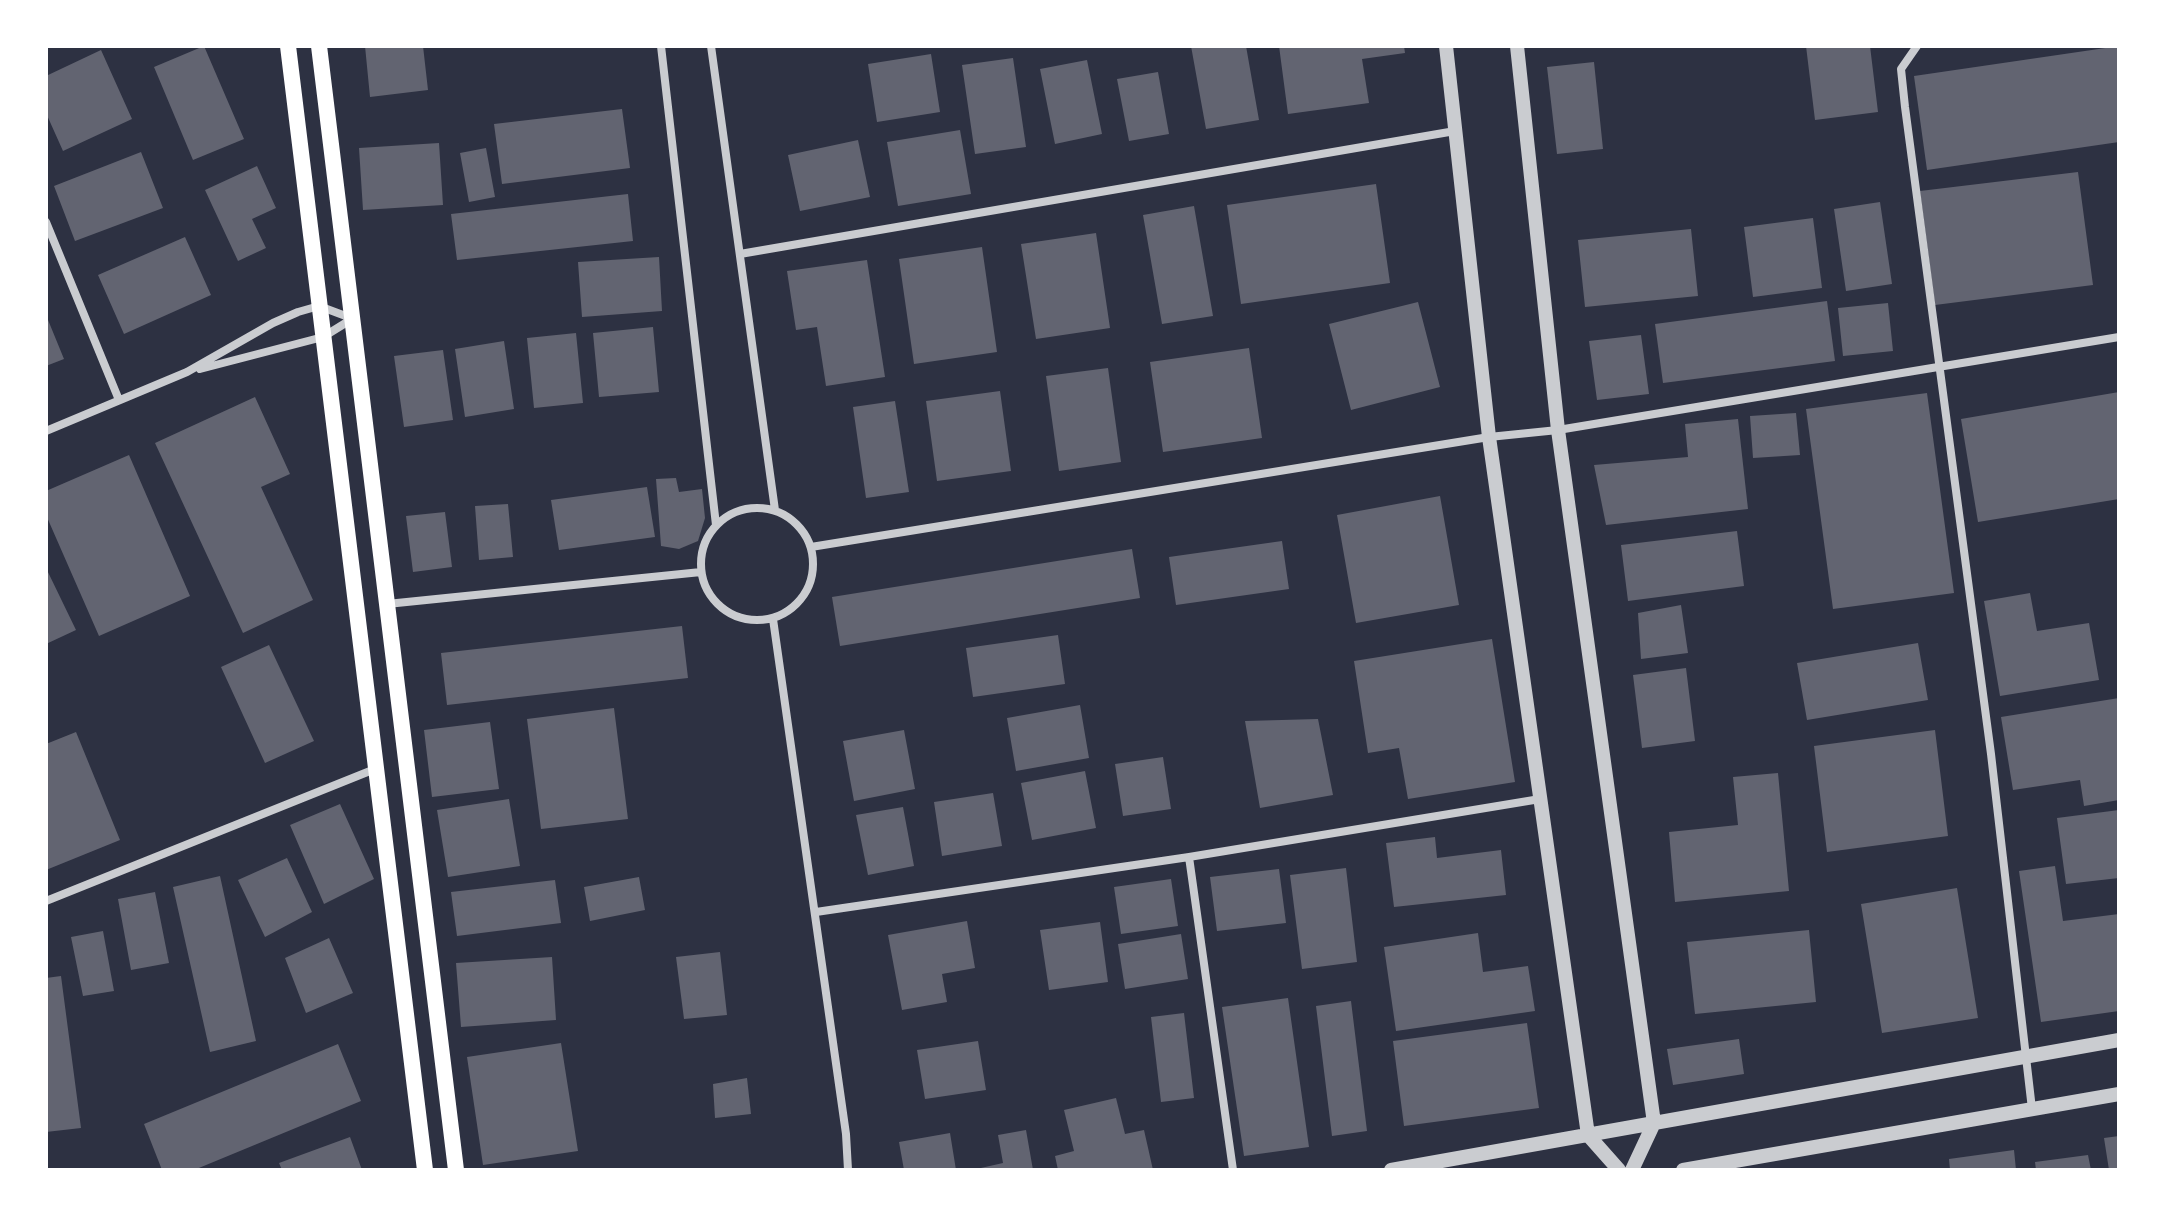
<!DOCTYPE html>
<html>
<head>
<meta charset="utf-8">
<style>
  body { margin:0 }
  #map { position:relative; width:2165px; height:1216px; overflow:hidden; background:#2d3142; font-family:Helvetica,sans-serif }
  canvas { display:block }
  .frame { position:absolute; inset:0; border:48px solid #fff; pointer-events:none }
</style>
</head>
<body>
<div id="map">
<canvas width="2165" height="1216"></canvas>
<div class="frame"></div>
</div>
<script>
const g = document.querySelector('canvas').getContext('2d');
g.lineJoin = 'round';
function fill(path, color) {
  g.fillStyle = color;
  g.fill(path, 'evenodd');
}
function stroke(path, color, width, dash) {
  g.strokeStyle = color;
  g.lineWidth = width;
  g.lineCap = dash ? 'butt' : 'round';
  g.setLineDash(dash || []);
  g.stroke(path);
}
const building = new Path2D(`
  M204,46L244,139L193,160L154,67Z
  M365,46H423L428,90L370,97Z
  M1191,46H1246L1259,120L1206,129Z
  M1279,46H1404L1405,53L1362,59L1369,103L1288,114Z
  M1806,46H1870L1878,112L1815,120Z
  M2119,46V142L1927,170L1914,76Z
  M101,50L132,119L63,151L46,113V76Z
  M931,54L940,112L877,122L868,64Z
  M1013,58L1026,147L975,154L962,65Z
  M1087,60L1102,134L1055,144L1040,69Z
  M1594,62L1603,149L1557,154L1547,67Z
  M1158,72L1169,134L1129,141L1117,79Z
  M622,109L630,168L502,184L494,124Z
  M960,130L971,194L898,206L887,142Z
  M858,140L870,197L800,211L788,155Z
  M439,143L443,205L363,210L359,148Z
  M486,148L495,197L469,202L460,153Z
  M141,152L163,208L75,241L54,186Z
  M257,166L276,208L252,219L266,248L238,261L205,190Z
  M2078,172L2093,285L1935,305L1920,191Z
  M1376,184L1390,283L1241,304L1227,205Z
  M628,194L633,241L457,260L451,214Z
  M1880,202L1892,284L1846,291L1834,209Z
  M1194,206L1213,316L1162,324L1143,215Z
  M1813,218L1822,288L1753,297L1744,227Z
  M1691,229L1698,296L1585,307L1578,240Z
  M1096,233L1110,328L1036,339L1021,244Z
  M185,237L211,295L124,334L98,275Z
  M982,247L997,352L914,364L899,259Z
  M659,257L662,311L582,317L578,262Z
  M867,260L885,377L826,386L817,327L796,330L787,271Z
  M1827,301L1835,361L1663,383L1655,324Z
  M1418,302L1440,387L1351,410L1329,324Z
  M1888,303L1893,351L1843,356L1838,308Z
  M46,315L64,359L46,366Z
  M653,327L659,392L599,397L593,333Z
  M576,333L583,403L534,408L527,338Z
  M1641,335L1649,394L1597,400L1589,341Z
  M504,341L514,409L465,417L455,349Z
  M1249,348L1262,438L1163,452L1150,362Z
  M443,350L453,420L404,427L394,356Z
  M1108,368L1121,462L1059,471L1046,376Z
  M1000,391L1011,471L937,481L926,401Z
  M2119,392V499L1978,522L1961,419Z
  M1927,393L1954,593L1833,609L1806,409Z
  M255,397L290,474L261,487L313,600L243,633L155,443Z
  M895,401L909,492L866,498L853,407Z
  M1796,413L1800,455L1753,458L1750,416Z
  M1738,419L1748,509L1606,525L1594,465L1688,457L1685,424Z
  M129,455L190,596L99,636L46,515V491Z
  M676,478L679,492L702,489L705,518L698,541L679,549L661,546L656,479Z
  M647,487L655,537L559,550L551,500Z
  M1440,496L1459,605L1356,623L1337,515Z
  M508,504L513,557L479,560L475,506Z
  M445,512L452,567L413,572L406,516Z
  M1737,531L1744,586L1628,601L1621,545Z
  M1282,541L1289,589L1176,605L1169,557Z
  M1132,549L1140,598L840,646L832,597Z
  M46,568L76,630L46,644Z
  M2030,593L2037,631L2089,623L2099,680L2000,696L1984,601Z
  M1681,605L1688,653L1641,659L1638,613Z
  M682,626L688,678L447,705L441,653Z
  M1058,635L1065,684L973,697L966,648Z
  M1492,639L1515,782L1408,799L1399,748L1368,753L1354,661Z
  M1918,643L1928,700L1807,720L1797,663Z
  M269,645L314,741L265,763L221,667Z
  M1686,668L1695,741L1642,748L1633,675Z
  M2119,698V800L2084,806L2080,780L2013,790L2001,717Z
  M1080,705L1089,758L1016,771L1007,718Z
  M614,708L628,819L541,829L527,719Z
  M1318,719L1333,795L1260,808L1245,721Z
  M490,722L499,789L432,797L424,730Z
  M904,730L915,789L854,801L843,741Z
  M1935,730L1948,836L1827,852L1814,746Z
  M76,732L120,840L46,870V744Z
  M1163,757L1171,809L1123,816L1115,764Z
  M1085,771L1096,828L1032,840L1021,783Z
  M1778,773L1789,891L1675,902L1669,832L1738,825L1733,777Z
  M993,793L1002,846L942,856L934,802Z
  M509,799L520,866L448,877L437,810Z
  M340,804L374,879L324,904L290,825Z
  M903,807L914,866L868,875L856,815Z
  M2119,810V878L2066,884L2057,818Z
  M1435,837L1437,858L1501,850L1506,895L1394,907L1386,843Z
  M287,858L312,912L265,937L238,880Z
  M2055,866L2063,921L2119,914V1011L2041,1022L2019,871Z
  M1346,868L1357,962L1302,969L1290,875Z
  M1279,869L1286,923L1217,931L1210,877Z
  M220,876L256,1041L210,1052L173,887Z
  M639,877L645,910L590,921L584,887Z
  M1171,879L1178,926L1121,934L1114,887Z
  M555,880L561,923L457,936L451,892Z
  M1957,888L1978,1018L1882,1033L1861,904Z
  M155,892L169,963L131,970L118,899Z
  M967,921L975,968L942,974L947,1002L902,1010L888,935Z
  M1100,922L1108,982L1049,990L1040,930Z
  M1809,930L1816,1002L1695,1014L1687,942Z
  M103,931L114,991L83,996L71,937Z
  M1478,933L1483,972L1528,966L1535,1011L1396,1031L1384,947Z
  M1181,934L1188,979L1125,989L1118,944Z
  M329,938L353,993L306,1013L285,958Z
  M720,952L727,1015L684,1019L676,957Z
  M552,957L556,1020L461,1027L456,963Z
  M61,976L81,1128L46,1132V978Z
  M1288,998L1309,1147L1244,1156L1222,1007Z
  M1351,1001L1367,1131L1332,1136L1316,1006Z
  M1184,1013L1194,1098L1161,1102L1151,1017Z
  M1527,1023L1539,1108L1404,1126L1393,1041Z
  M1739,1039L1744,1074L1673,1085L1667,1049Z
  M978,1041L986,1090L925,1099L917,1050Z
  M561,1043L578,1151L483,1165L467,1057Z
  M338,1044L361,1101L194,1170H162L144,1124Z
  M747,1078L751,1114L715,1118L713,1084Z
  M1116,1098L1125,1134L1144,1130L1153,1170H1058L1055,1156L1074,1151L1064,1110Z
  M1026,1130L1033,1170H972L1003,1163L998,1135Z
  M950,1133L956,1170H904L899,1142Z
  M2119,1136V1170H2109L2104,1138Z
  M350,1137L362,1170H282L279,1163Z
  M2014,1150L2016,1170H1950L1949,1159Z
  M2088,1155L2091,1170H2036L2035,1162Z`);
const minor = new Path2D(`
  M661,46L716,525
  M711,46L775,510
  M1917,46L1901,69L1905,107L1991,754L2032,1109
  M46,222L119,400
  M740,254L1455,131
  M200,369L323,337L352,319
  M46,431L187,372L273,323L298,312L319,306L351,318
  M701 564a56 56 0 1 1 112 0a56 56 0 1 1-112 0Z
  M811,547L1489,437L1558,430L2119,337
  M387,604L701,572
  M773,619L846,1134L848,1170
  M1189,857L1233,1170
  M46,901L375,769
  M816,912L1189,857L1540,799`);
const tertiary = new Path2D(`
  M1446,46L1489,437L1588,1135L1619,1170
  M1517,46L1558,430L1654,1123L1632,1170
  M1391,1170L2119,1040
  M1683,1170L2119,1094`);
const secondary = new Path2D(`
  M288,46L425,1170
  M319,46L456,1170`);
fill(building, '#626471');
stroke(minor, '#caccd0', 8);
stroke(tertiary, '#caccd0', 14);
stroke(secondary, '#fff', 16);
</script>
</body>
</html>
